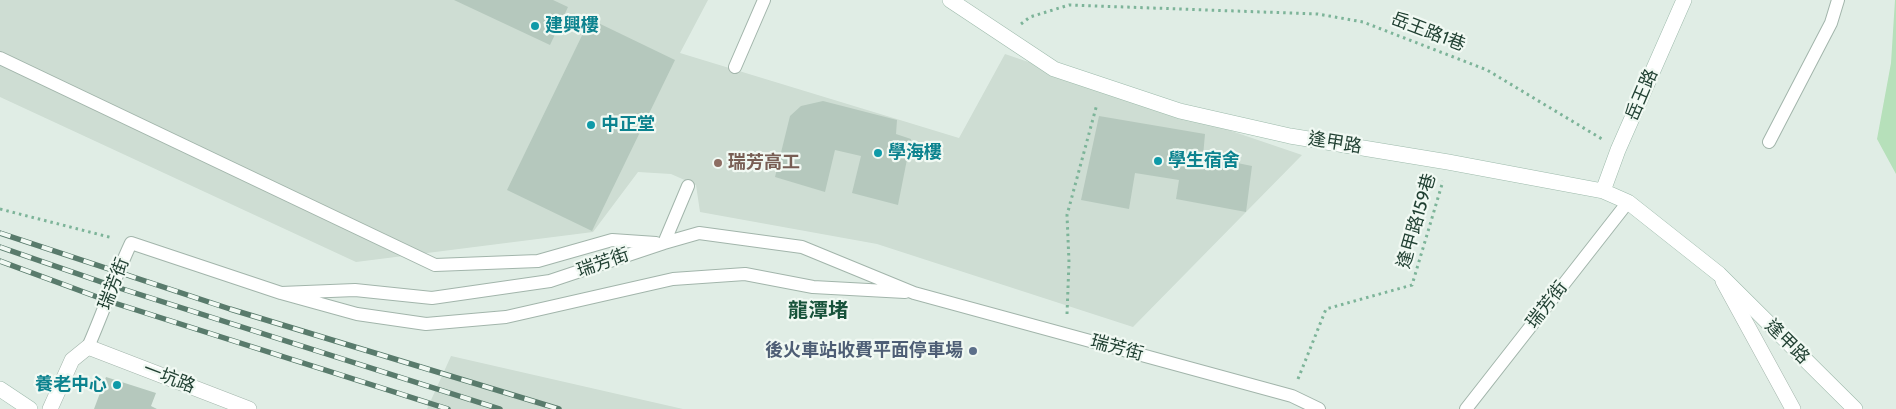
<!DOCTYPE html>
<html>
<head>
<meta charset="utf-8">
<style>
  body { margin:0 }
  canvas { display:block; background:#e0ede5 }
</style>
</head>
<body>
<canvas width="1896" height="409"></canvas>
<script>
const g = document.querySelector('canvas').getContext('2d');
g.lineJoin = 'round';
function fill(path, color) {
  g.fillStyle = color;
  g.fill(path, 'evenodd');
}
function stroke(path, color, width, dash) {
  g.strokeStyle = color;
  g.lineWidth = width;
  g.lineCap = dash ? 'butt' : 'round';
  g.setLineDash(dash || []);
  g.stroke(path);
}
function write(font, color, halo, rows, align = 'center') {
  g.font = font + ' Cabin,"Noto Sans TC",sans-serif';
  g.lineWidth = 4.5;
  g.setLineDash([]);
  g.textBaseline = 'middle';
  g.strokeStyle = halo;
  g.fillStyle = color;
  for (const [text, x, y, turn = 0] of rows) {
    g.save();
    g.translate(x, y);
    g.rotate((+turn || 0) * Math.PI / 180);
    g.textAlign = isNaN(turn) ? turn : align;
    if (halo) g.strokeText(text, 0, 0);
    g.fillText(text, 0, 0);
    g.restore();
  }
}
const built = new Path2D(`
  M0,0H708L680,53L959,138L1005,54L1302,155L1133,327L877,244L700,212L696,185L671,174L638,172L593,232L356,262L0,97Z
  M451,356L683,409H427Z`);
const green = new Path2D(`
  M1895,0H1896V174L1877,139L1891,63Z`);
const building = new Path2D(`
  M454,0H553L568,7L550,45Z
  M590,19L675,60L592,231L507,190Z
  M823,101L897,120L896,134L911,139L898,205L852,193L861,156L835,150L825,192L775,177L790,116L801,106Z
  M1099,116L1205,134L1203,156L1252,166L1246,212L1176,199L1179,180L1135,173L1129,209L1081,200Z
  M106,377L156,393L151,406L157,409H94Z`);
const path = new Path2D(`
  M1021,24L1030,17L1069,5L1318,14L1363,22L1487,70L1602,139
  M0,209L113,238
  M1067,314L1069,262L1067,215L1097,104
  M1298,379L1326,309L1412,285L1443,181`);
const lane = new Path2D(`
  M0,58L435,265L538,261L612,240L656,243
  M735,67L764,0
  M1769,142L1831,23L1838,0
  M664,243L688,186
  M281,293L355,290L432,298L550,281L664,243L699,233L802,247L914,293L1292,396L1319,409
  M88,347C103,313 115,277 131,243L281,293L357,314L426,324L506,317L673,279L745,274L813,287L905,292
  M1466,409L1628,202`);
const street = new Path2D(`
  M1723,281L1793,409
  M50,409L72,360L88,347L249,409`);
const secondary = new Path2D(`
  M950,0L1054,69L1180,111L1290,136L1448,162L1603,191L1628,202L1719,274L1855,409
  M1603,191L1618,150L1684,0
  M0,389L30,409`);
const rail = new Path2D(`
  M0,233L230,309L559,409
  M0,247L113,286L500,409
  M0,261L108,301L448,409`);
const markers = [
  [535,26,5,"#0f9aa8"],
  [591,125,5,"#0f9aa8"],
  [878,153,5,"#0f9aa8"],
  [1158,161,5,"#0f9aa8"],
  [718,163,5,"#8d6e63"],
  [973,351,5,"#5c6f8a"],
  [117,385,5,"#0f9aa8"]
];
const cultureNames = [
  ["建興樓",545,26],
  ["中正堂",601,125],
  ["學海樓",888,153],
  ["學生宿舍",1168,161],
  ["養老中心",107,385,"right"]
];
const streetNames = [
  ["岳王路1巷",1428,32,21],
  ["岳王路",1642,95,-67],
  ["逢甲路",1335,143,9],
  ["逢甲路159巷",1417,221,-74],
  ["瑞芳街",603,263,-19],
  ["瑞芳街",114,284,-69],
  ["瑞芳街",1547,305,-52],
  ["逢甲路",1787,342,45],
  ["瑞芳街",1117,348,15],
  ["一坑路",169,378,21]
];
const educationNames = [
  ["瑞芳高工",728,163]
];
const serviceNames = [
  ["後火車站收費平面停車場",963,351]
];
const quarterNames = [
  ["龍潭堵",818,311]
];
fill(built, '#ceddd3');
fill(green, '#b6e0ba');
fill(building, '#b5c8bd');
stroke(lane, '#a2b5ab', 14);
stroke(street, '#a2b5ab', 16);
stroke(secondary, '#9dbaab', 16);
stroke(path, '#7db499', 3, [2.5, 4]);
stroke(lane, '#fff', 12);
stroke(street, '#fff', 15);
stroke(secondary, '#fff', 15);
stroke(rail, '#597b6c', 5.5);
stroke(rail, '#f1f9f3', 4, [11]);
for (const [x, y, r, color] of markers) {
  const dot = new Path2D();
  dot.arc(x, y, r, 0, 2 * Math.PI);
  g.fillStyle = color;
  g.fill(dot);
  stroke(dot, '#f1f9f3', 2);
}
write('bold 18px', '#0d838f', '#f1f9f3', cultureNames, 'left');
write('18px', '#1f3f31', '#f1f9f3', streetNames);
write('bold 18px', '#785e54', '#f1f9f3', educationNames, 'left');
write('bold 18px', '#4e5e75', '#f1f9f3', serviceNames, 'right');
write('bold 20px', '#18533b', '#f1f9f3', quarterNames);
</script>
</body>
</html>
